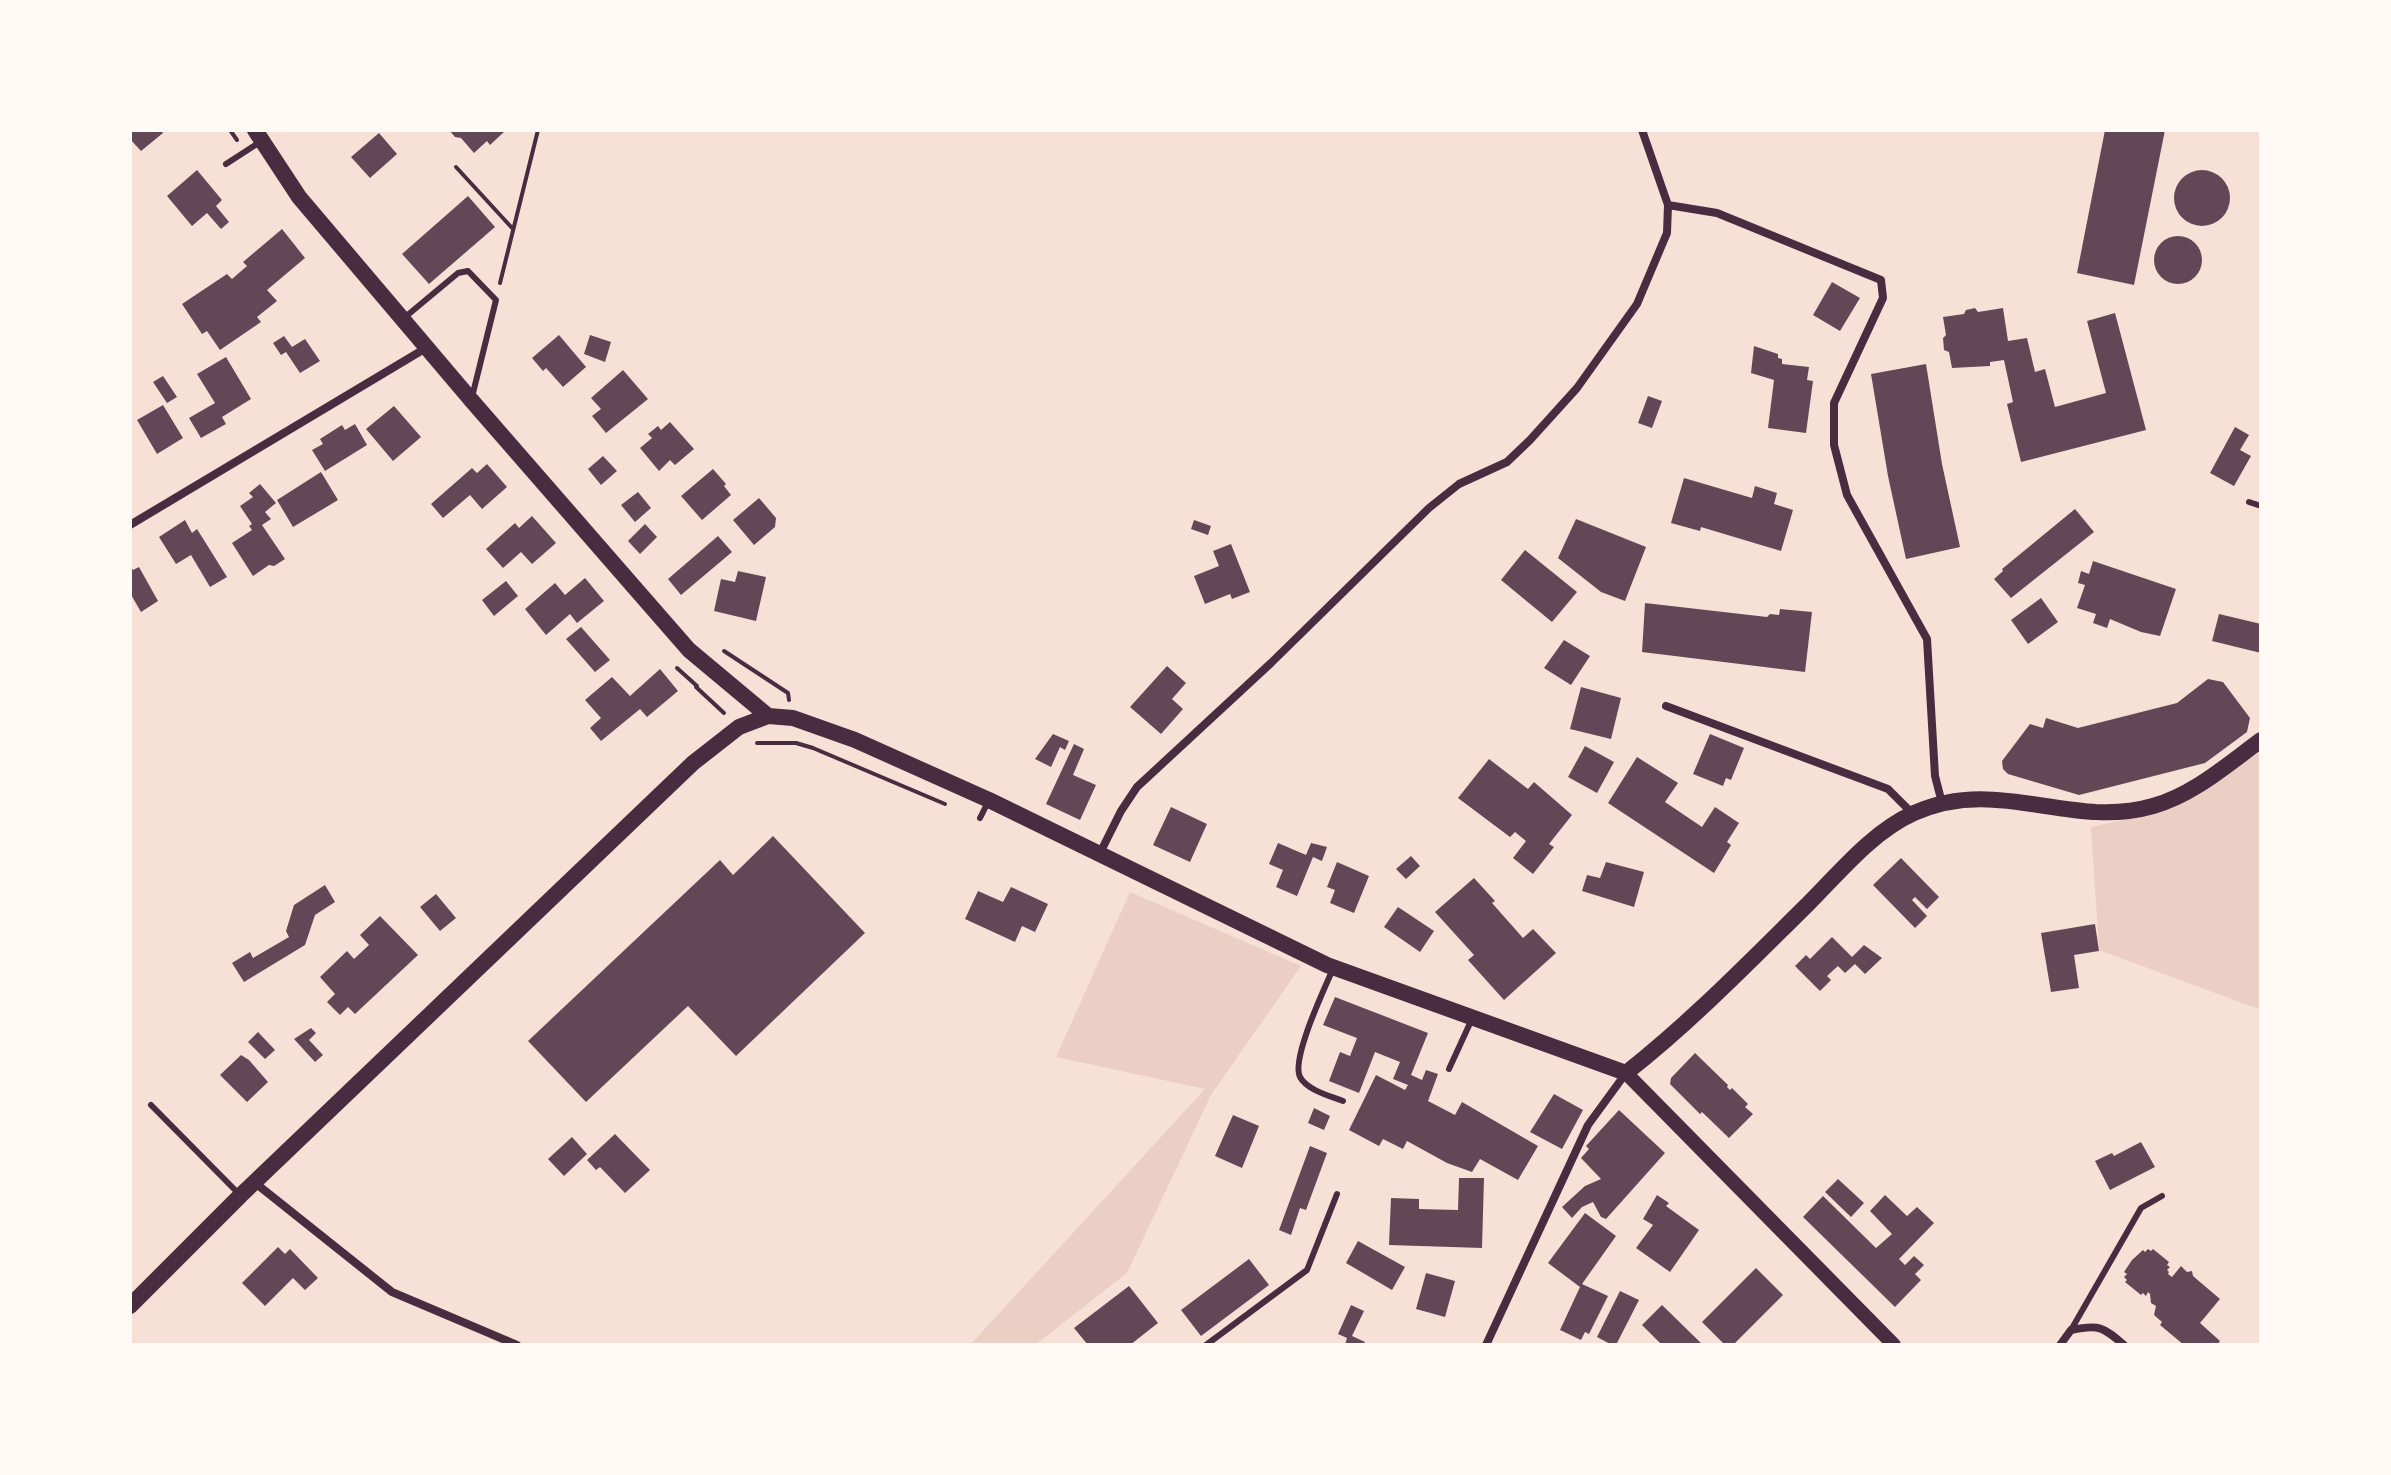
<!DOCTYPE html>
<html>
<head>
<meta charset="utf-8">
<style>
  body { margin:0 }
  #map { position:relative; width:2391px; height:1475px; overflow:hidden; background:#f7e1d7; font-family:Rubik,sans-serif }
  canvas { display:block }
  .frame { position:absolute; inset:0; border:132px solid #fffaf5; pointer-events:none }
</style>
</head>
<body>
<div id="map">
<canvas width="2391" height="1475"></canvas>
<div class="frame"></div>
</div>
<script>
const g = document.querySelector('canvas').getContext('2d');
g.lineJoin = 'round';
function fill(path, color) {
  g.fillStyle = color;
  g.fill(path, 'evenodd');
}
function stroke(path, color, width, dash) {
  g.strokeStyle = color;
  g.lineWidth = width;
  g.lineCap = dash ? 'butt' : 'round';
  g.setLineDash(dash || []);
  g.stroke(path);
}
const green = new Path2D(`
  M2261,751V1010L2099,950L2091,827L2159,812Z
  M1130,892L1301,966L1211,1095L1127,1273L1035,1345H970L1205,1089L1056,1057Z`);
const building = new Path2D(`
  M130,130H161L163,133L141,151L130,139Z
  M449,130H502L504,132L490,145L487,141L474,153L461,138L455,137Z
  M2105,130H2165L2134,285L2077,273Z
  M379,133L397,154L370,178L351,157Z
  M2174 198a28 28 0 1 1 56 0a28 28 0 1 1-56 0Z
  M197,170L222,200L216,206L229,222L221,229L207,213L192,226L167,196Z
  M468,196L495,227L429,284L402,254Z
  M282,229L305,258L267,290L277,301L257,317L261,322L220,350L207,331L202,334L182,304L227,274L232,279L247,266L243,262Z
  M2154 260a24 24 0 1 1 48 0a24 24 0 1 1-48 0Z
  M1832,282L1860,298L1840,331L1813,315Z
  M1975,308L1978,312L2003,308L2008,341L2027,338L2035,372L2045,369L2055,407L2106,393L2087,321L2115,313L2146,430L2021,462L2007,404L2013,402L2004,360L1990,362V366L1952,368L1949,352L1944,350L1943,338L1946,335L1943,317L1964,314L1966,310Z
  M559,335L586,367L563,387L546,368L543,371L532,358Z
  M590,335L611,342L605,362L584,354Z
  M284,336L292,347L305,339L320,361L300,373L286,352L281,355L273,343Z
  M1754,346L1778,354V358L1782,359V364L1809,367L1807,380L1813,381L1806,433L1768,428L1774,380L1751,373Z
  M226,357L251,399L222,417L226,424L201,438L189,418L215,403L197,374Z
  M1926,364L1942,464L1960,547L1906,559L1888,476L1871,374Z
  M623,370L648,399L606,433L592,416L601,409L591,398Z
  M163,376L177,397L167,403L153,382Z
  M1648,396L1662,401L1652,428L1638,423Z
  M163,405L183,438L157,454L137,420Z
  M394,406L421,437L393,461L366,429Z
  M670,422L694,449L675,465L670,460L659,471L640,448L652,438L648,434L658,426L661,430Z
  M355,424L367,445L325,471L312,450L323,444L320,439L342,425L345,430Z
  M2235,427L2249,435L2240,450L2251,456L2234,486L2210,473Z
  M603,456L617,471L601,485L588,469Z
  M487,464L507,487L482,509L470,495L443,518L431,504L472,468L477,473Z
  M713,469L726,484L724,486L731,495L702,520L681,496Z
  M321,472L338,500L293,527L277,500Z
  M1684,478L1752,498L1755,486L1777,493L1774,504L1793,510L1781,551L1701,527L1700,531L1671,523Z
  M260,484L276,503L265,512L271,519L262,525L285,559L274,566L269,565L253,576L232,543L252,530L249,526L252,524L240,506L253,497L249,493Z
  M638,492L651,508L635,522L621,505Z
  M759,498L776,518L775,527L754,545L733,520Z
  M2075,509L2094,532L2011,598L1994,579L2003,571L2002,569Z
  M532,516L556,543L532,564L521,552L503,568L486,549L515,523L519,528Z
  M1576,519L1646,547L1625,601L1601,592L1558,558Z
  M185,520L192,533L197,529L227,577L210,587L191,555L176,564L159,537Z
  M1194,520L1211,526L1208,535L1191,529Z
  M645,524L657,537L640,554L628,541Z
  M718,536L732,552L681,595L668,579Z
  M1231,544L1250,592L1232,599L1230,594L1205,604L1194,576L1219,566L1213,551Z
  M1525,550L1577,592L1552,622L1501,580Z
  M2093,561L2176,589L2160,636L2141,632L2110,619L2107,628L2093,623L2096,614L2077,608L2085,585L2078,583L2081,571L2089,574Z
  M130,566L133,570L139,567L158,601L141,612L130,593Z
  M738,571L766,577L756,621L714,611L721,579L735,582Z
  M585,578L604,601L577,623L570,614L546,635L525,609L555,583L565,595Z
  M506,581L518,596L494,616L482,600Z
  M2041,598L2058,622L2028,644L2011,620Z
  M1645,603L1767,617L1770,614L1779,615L1780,609L1812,612L1805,672L1642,652Z
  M2219,614L2261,624V653L2212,641Z
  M581,627L610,660L595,672L566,639Z
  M1564,640L1590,656L1571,685L1544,668Z
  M1167,666L1186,683L1172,699L1183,709L1161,734L1130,707Z
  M660,669L678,691L647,717L640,709L601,741L590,728L601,718L585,700L612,677L630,696Z
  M2208,679L2223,682L2250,718L2247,732L2205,763L2079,795L2008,774L2003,769L2002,761L2030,724L2043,728L2046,718L2078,728L2177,703Z
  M1581,687L1621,698L1611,739L1570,729Z
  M1053,734L1069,741L1065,750L1060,747L1051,767L1035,759Z
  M1710,734L1744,748L1731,780L1726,778L1723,786L1693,774Z
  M1074,744L1084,749L1073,775L1096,785L1080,820L1046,804Z
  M1585,746L1614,762L1597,793L1568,777Z
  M1637,757L1678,783L1665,802L1702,827L1715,807L1739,823L1727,842L1731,845L1714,873L1608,803Z
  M1489,759L1528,789L1534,782L1572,815L1549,844L1554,847L1533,874L1513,858L1526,841L1515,832L1510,837L1458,798Z
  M1171,807L1207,824L1190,862L1153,845Z
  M773,836L865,933L736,1056L688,1006L586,1102L528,1041L720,860L733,875Z
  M1278,843L1306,855L1311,843L1327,847L1322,861L1313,857L1297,896L1276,887L1283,870L1269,864Z
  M1411,856L1420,866L1406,879L1396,869Z
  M1901,858L1939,897L1927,909L1915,897L1912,900L1927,916L1915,928L1873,885Z
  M1337,862L1369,876L1354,913L1330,903L1335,890L1327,887Z
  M1606,862L1644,872L1634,907L1582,891L1587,875L1600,878Z
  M1474,878L1495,901L1492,903L1523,938L1533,929L1556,953L1504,1000L1468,960L1474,955L1435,912Z
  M325,885L335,902L315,915L305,945L244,982L232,963L250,952L253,958L289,937L286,931L294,905Z
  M1011,887L1048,904L1035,932L1022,926L1015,942L965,919L978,891L1003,902Z
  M436,894L456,918L440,931L420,907Z
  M1398,907L1434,931L1420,952L1384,927Z
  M380,916L418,955L355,1014L348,1007L340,1015L327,1002L335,994L320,977L347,951L354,959L369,945L360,935Z
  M2095,924L2099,951L2074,955L2079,988L2051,992L2041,933Z
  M1832,937L1852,957L1864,945L1882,958L1865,974L1855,964L1845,973L1838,966L1827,976L1831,980L1820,991L1795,966L1806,955L1810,959Z
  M1335,997L1428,1033L1411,1075L1422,1080L1426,1070L1438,1074L1428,1101L1455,1115L1462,1102L1538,1146L1518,1180L1480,1159L1472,1172L1447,1163L1407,1141L1403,1149L1383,1139L1379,1146L1349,1130L1376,1075L1405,1090L1408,1085L1393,1079L1400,1062L1375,1052L1359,1093L1329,1081L1340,1052L1350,1056L1357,1038L1323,1025Z
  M311,1028L316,1033L309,1040L323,1055L315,1062L294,1039Z
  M258,1032L275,1050L265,1059L248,1042Z
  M1695,1053L1728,1085L1727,1087L1730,1090L1732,1088L1748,1104L1745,1107L1753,1114L1729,1138L1702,1112L1700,1114L1670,1084L1671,1078Z
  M241,1055L249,1060L268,1082L247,1102L220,1075Z
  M1554,1094L1583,1110L1562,1149L1530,1132Z
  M1314,1108L1330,1116L1324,1130L1308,1123Z
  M1619,1110L1665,1153L1606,1219L1601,1217L1593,1202L1582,1207L1572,1218L1562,1207L1585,1186L1601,1179L1581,1158L1589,1149L1586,1146Z
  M1233,1115L1259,1126L1242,1168L1215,1156Z
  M615,1134L650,1170L625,1193L600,1167L596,1170L587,1160Z
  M572,1137L587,1154L564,1176L548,1159Z
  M2141,1142L2155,1167L2110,1190L2095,1161L2112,1153L2114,1156Z
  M1310,1146L1327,1153L1306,1210L1300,1208L1291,1235L1279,1230Z
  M1459,1178H1484L1482,1248L1389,1245L1391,1198L1419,1199V1209L1458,1210Z
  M1838,1179L1864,1203L1851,1217L1825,1192Z
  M1657,1195L1669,1203L1666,1206L1699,1230L1670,1272L1636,1248L1653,1225L1643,1219Z
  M1885,1195L1907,1216L1917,1207L1934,1223L1899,1259L1905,1265L1914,1256L1924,1265L1915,1274L1921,1280L1895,1307L1803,1217L1823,1196L1876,1248L1892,1234L1870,1211Z
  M1585,1213L1616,1236L1582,1284L1608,1296L1589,1334L1585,1332L1581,1340L1560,1330L1580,1287L1548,1263Z
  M1358,1241L1405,1267L1392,1290L1346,1263Z
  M278,1247L285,1254L290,1249L318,1278L305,1290L293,1278L265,1306L242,1283Z
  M2148,1249L2151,1251L2153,1249L2169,1262L2167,1265L2170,1267L2167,1270L2169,1272L2168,1274L2172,1277L2181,1266L2187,1272L2192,1271L2193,1276L2220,1299L2200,1323L2220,1341L2217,1345H2184L2160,1325L2162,1322L2154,1315L2156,1306L2151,1303L2150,1294L2148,1292L2146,1296L2143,1293L2141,1295L2125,1282L2127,1280L2124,1277L2127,1274L2124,1272L2132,1260L2143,1250L2145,1252Z
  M1249,1259L1269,1285L1201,1336L1181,1310Z
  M1756,1268L1783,1295L1733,1345H1725L1702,1322Z
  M1426,1273L1455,1281L1445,1317L1416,1309Z
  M1129,1286L1158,1323L1130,1345H1088L1074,1328Z
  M1620,1291L1639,1300L1616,1345H1612L1597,1337Z
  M1351,1305L1364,1311L1352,1336L1365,1342L1363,1345H1345L1347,1338L1338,1334Z
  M1662,1305L1703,1345H1662L1642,1325Z`);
const path = new Path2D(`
  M230,130L237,140
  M456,167L513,229
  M500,283L538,130
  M724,651L788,693L789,700
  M677,668L697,686
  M696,687L724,713
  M757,743H796L813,748L945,804`);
const service = new Path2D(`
  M226,164L260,142
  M404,318L458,273L468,271L496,300L472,397
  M2249,502L2261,506
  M980,818L989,800
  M1332,971C1324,990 1291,1059 1300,1077C1307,1090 1330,1096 1343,1101
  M1449,1069L1471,1021
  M151,1105L239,1194
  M2071,1330L2141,1208L2162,1196
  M1206,1345L1307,1270L1337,1194`);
const minor = new Path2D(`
  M1668,205L1717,213L1881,280L1883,298L1834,403V445L1847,495L1927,639L1935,776L1942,803
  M130,525L426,348
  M1666,706L1888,789L1912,813
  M1100,853L1121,811L1137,787L1271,663L1429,508L1459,484L1507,462L1530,440L1577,388L1637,304L1667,233L1668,205L1642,130
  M254,1182L392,1292L517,1345
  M1486,1345L1588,1125L1626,1073
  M2060,1345L2071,1330C2099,1324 2103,1327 2124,1345`);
const tertiary = new Path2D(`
  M1626,1073L1894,1345`);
const secondary = new Path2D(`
  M255,130L299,197L472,401L634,587L689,650L768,716
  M130,1306L241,1195L693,763L739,727L768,716L793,718L855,740L989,800L1327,965L1626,1073C1691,1022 1749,962 1808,904C1840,872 1872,832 1914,813C1999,775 2070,830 2153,806C2193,795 2228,764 2261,740`);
fill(green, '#ebcfc5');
fill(building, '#644757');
stroke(path, '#4a2c40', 4);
stroke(service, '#4a2c40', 6);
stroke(minor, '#4a2c40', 8);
stroke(tertiary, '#4a2c40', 14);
stroke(secondary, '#4a2c40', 16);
</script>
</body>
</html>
